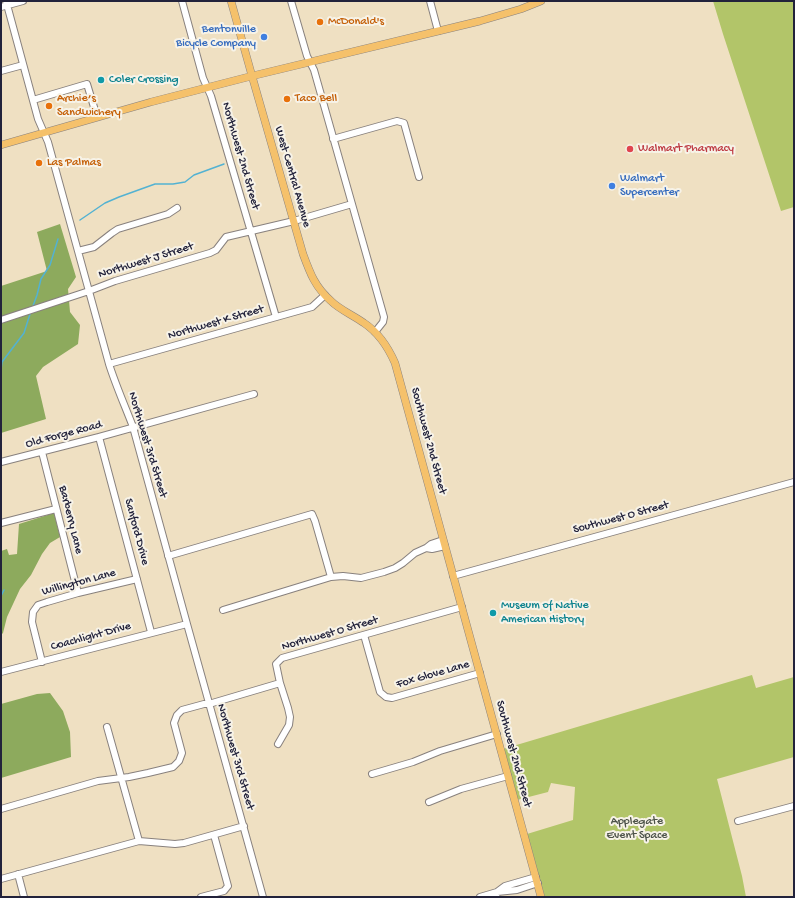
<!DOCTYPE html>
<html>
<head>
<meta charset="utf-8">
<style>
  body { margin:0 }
  #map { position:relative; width:795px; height:898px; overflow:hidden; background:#efe0c2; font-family:"Gochi Hand",sans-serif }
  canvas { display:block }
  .frame { position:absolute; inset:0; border:2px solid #22223b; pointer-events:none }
</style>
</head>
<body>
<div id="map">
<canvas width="795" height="898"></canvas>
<div class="frame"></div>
</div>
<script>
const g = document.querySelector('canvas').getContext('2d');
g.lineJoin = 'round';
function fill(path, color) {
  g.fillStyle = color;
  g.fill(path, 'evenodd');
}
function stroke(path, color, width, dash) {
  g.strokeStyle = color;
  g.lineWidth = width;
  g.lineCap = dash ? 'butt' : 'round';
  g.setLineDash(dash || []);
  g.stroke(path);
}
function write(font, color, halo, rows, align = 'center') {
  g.font = font + ' "Gochi Hand",sans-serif';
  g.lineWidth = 4;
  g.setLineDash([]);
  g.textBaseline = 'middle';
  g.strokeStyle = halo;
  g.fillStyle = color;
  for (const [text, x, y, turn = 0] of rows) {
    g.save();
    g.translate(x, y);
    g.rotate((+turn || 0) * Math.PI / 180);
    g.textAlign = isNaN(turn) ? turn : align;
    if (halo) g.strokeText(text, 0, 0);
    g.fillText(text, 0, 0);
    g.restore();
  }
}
const green = new Path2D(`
  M713,1H794V207L781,211L723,34Z
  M752,675L756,688L794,677V757L717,779L742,876L746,897H543L527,834L573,820L575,787L551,783L548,792L517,800L503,749Z`);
const forest = new Path2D(`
  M60,224L76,277L68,289L70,312L80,325L78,344L43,367L36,376L46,419L1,433V286L47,271L37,232Z
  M54,513L60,537L50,543L42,554L31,575L20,589L7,617L3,633L1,635V551L7,549L9,555L17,554L19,524Z
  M50,693L63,711L70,732L71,757L1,778V704L37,694Z`);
const stream = new Path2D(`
  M80,220L105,203L119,197L155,184H173L185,182L194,175L224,164
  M33,306L37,295L41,279L50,265L58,239
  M1,370L2,362L24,333L30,314
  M1,596L4,590`);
const minor = new Path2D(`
  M6,1L38,119L48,142L109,364C116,386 125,406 133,427L187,624L263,897
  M182,1L203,78L211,96L276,317
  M291,1L307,56L314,70L384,317L383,322L375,332
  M430,1L438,31
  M1,7L23,1
  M1,71L23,65
  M33,100L87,84L97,117
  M333,139L397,121L404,123L419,177
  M78,251L94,247L112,233L118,229L168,214L177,208
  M1,320L89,291L115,281L210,253L216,250L226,237L294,221L352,204
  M109,364L312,307L325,295
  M99,437L151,632
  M42,452L78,593
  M1,462L99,437L254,394
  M1,523L56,509
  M426,548L432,549L445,546
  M168,556L312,514L315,521L331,577
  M453,576L794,482
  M223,610L331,577L343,576L361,578L384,572L395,568L403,563L415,553L426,548L431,544L443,540
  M364,635L380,692L386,697L392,698L480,673
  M42,662L32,622L33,612L38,605L47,602L78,593L137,579
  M1,672L187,624
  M107,727L139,841
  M278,744L289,725L290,717L288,708L280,683L276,664L282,658L462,607
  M372,774L413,762L440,751L497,734
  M429,802L461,789L508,776
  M1,809L98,781L129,777L148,773L173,767L179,761L182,753L174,723L177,715L182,710L204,704H209L280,683
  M738,821L794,806
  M18,874L24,897
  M536,877L505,886L497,892L517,890L538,883
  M1,879L139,841L175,844L184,843L244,826
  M201,897L224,891L228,886L214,835
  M480,897L497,892L496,897`);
const major = new Path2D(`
  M231,1L252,76L303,254C310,273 315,287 331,301C340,310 353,315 364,323C379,333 388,347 395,363L541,897
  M1,145L151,102L252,76L480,21L521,9L541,1`);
const markers = [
  [320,22,4,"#e8710a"],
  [264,37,4,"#3f7fe0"],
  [101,80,4,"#0f9aa8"],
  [287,99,4,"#e8710a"],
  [49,106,4,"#e8710a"],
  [630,149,4,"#e0444e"],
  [39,163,4,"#e8710a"],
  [612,186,4,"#3f7fe0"],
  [493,613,4,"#0f9aa8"]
];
const foodNames = [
  ["McDonald's",328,22],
  ["Archie’s",57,99],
  ["Sandwichery",57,113],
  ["Taco Bell",295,99],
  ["Las Palmas",47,163]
];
const shopNames = [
  ["Bentonville",256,30],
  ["Bicycle Company",256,44],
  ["Walmart",620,179,"left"],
  ["Supercenter",620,193,"left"]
];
const cultureNames = [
  ["Coler Crossing",109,80],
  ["Museum of Native",501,606],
  ["American History",501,620]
];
const healthNames = [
  ["Walmart Pharmacy",638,149]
];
const streetNames = [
  ["Northwest 2nd Street",240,156,74],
  ["West Central Avenue",292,177,74],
  ["Northwest J Street",146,261,-17],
  ["Northwest K Street",216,323,-16],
  ["Old Forge Road",64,435,-15],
  ["Southwest 2nd Street",428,441,75],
  ["Northwest 3rd Street",147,445,73],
  ["Southwest O Street",621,518,-15],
  ["Barberry Lane",70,520,76],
  ["Sanford Drive",136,532,75],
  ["Willington Lane",79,583,-15],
  ["Northwest O Street",330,634,-16],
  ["Coachlight Drive",91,637,-15],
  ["Fox Glove Lane",433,675,-16],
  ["Southwest 2nd Street",513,754,75],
  ["Northwest 3rd Street",235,757,74]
];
const parkNames = [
  ["Applegate",637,822],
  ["Event Space",637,836]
];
fill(green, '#b2c569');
fill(forest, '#8daa5d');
stroke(stream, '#53b2d2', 1.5);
stroke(minor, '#88817e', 8);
stroke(major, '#88817e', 8);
stroke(minor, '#fff', 6);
stroke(major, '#f5c16b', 7);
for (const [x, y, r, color] of markers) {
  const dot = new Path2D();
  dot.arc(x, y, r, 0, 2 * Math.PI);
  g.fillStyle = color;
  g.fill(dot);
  stroke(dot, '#f7f3e8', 1.5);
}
write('12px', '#c56008', '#f7f3e8', foodNames, 'left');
write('12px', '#366cbe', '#f7f3e8', shopNames, 'right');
write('12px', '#0d838f', '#f7f3e8', cultureNames, 'left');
write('12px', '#be3a42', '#f7f3e8', healthNames, 'left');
write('12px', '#22223b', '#f7f3e8', streetNames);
write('12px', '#4d5349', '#f7f3e8', parkNames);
</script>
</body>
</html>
